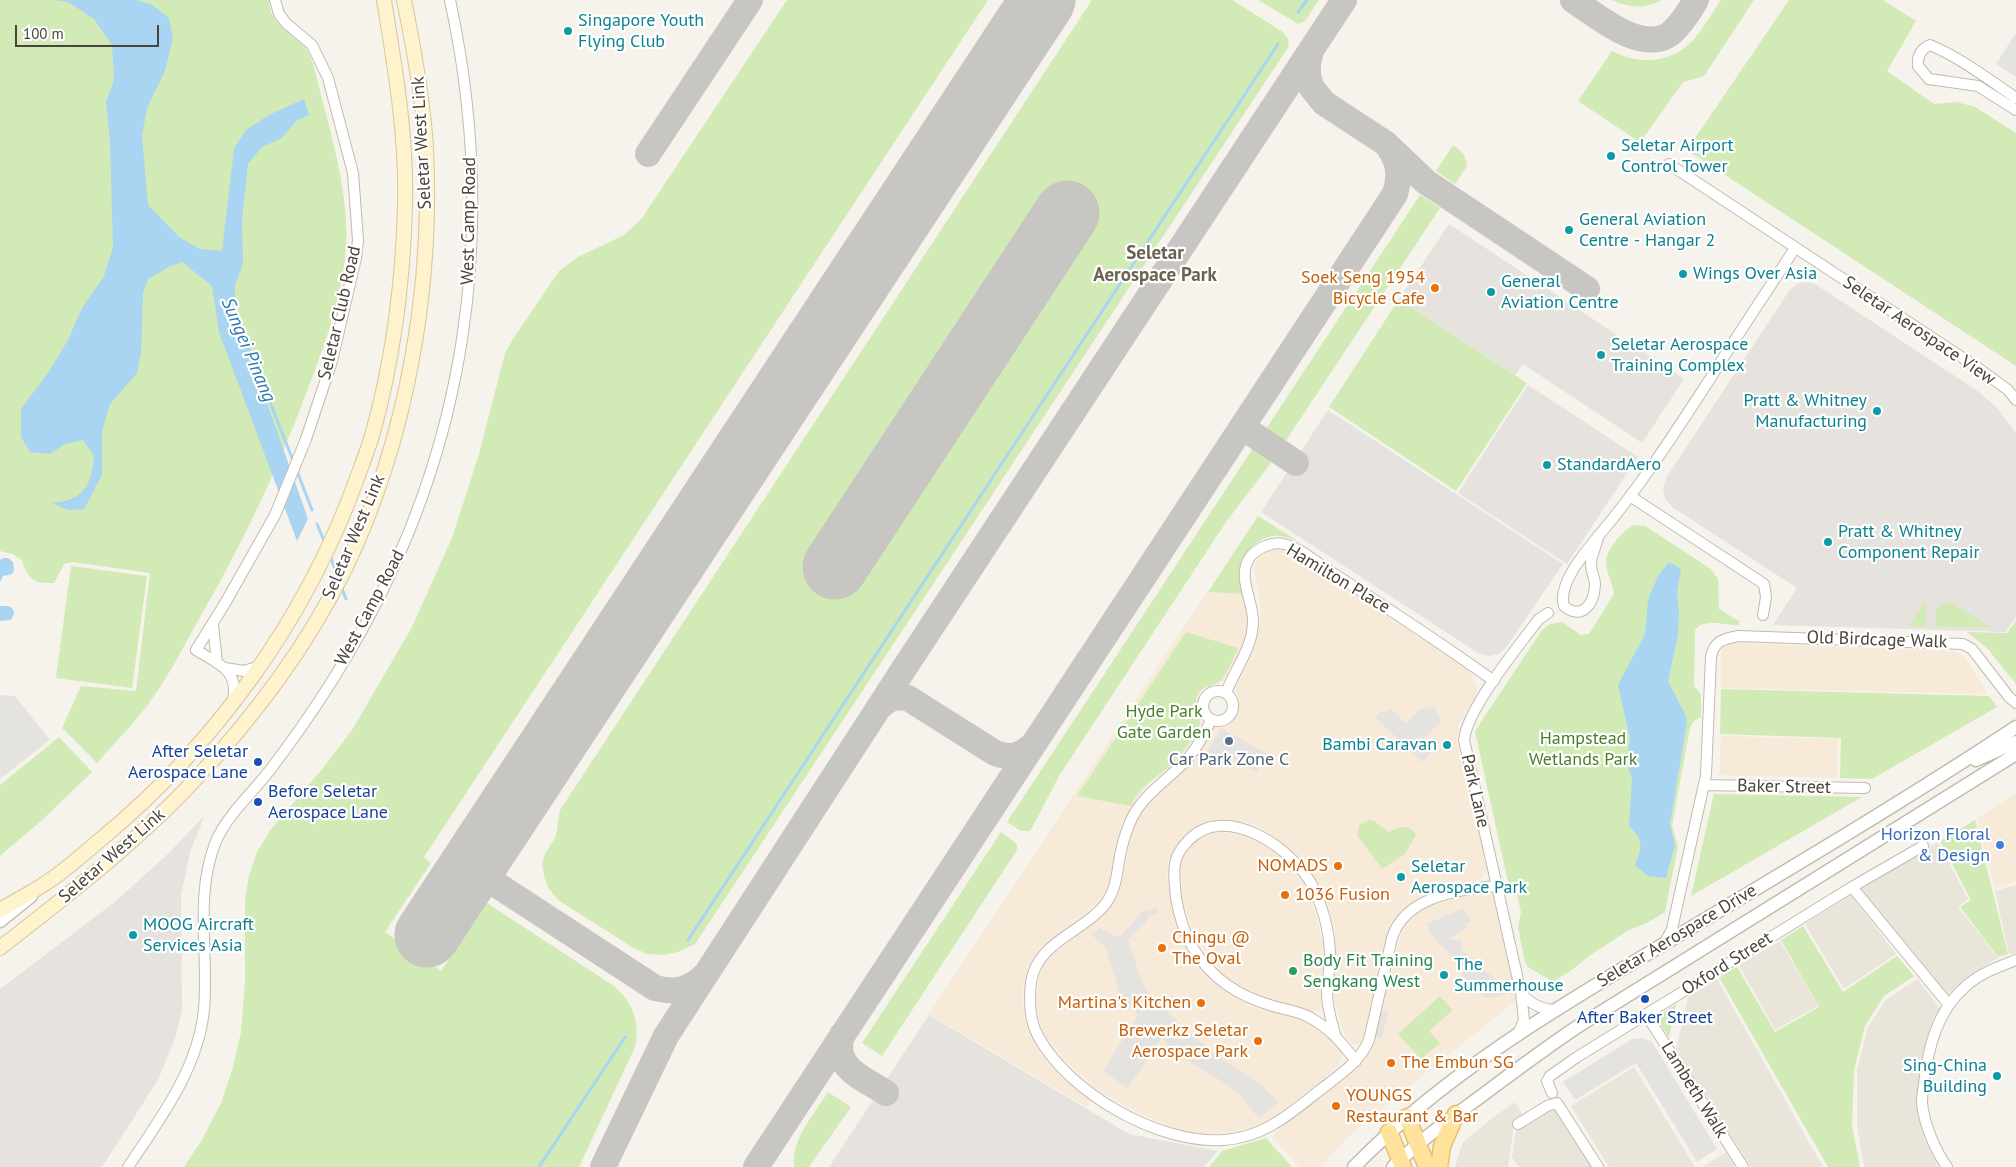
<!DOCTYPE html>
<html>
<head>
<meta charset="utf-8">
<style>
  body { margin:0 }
  #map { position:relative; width:2016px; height:1167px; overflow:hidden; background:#f6f3ec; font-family:"PT Sans",sans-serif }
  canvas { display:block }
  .scale { position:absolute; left:15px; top:25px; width:144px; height:22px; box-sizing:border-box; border:2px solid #4b4439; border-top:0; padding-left:6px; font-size:15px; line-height:18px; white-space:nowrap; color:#4b4439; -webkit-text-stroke:4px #fff; paint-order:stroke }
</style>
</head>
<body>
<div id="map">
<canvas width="2016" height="1167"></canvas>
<div class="scale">100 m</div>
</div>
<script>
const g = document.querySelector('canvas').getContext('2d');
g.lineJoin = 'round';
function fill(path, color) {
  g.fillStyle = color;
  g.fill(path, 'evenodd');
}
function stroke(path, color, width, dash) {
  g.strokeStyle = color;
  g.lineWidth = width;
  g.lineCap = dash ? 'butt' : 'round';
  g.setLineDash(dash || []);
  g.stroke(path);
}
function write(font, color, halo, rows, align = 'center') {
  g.font = font + ' "PT Sans",sans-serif';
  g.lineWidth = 4.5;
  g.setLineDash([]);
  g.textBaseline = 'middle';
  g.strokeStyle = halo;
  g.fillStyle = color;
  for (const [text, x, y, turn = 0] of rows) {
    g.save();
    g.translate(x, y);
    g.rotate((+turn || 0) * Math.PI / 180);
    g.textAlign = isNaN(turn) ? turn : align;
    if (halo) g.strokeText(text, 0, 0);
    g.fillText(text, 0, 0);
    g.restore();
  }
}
const residential = new Path2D(`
  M1938,842L1968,899L1958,907L1998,958L1969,975L1947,995L1861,889Z
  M2016,885V953L2009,954L1995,891Z
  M1851,895L1896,954L1844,989L1805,924Z
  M1780,941L1818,1006L1775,1030L1739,965Z
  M1717,979L1823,1167H1751L1676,1050L1688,997Z
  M1917,979L1940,1008L1932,1022L1921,1060L1916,1103L1924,1139L1938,1167H1864L1857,1126V1070L1868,1027L1886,1000Z
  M1634,1067L1695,1167H1609L1571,1106Z
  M1515,1102L1523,1115L1515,1119L1508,1167H1455L1463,1142L1490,1120Z
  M1555,1108L1591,1167H1519L1512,1157L1516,1130Z
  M1726,1152L1735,1167H1702Z`);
const commercial = new Path2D(`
  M1282,550L1468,668L1477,688L1475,698L1459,724L1457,742L1487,868L1481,879L1453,885L1423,895L1412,903L1395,918L1388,930L1363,1038L1360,1043L1352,1044L1344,1034L1334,999L1335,931L1328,906L1319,884L1304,863L1268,832L1250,823L1235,821H1213L1192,829L1173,849L1168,862L1167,876L1176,924L1183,943L1194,962L1209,976L1233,996L1251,1007L1291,1016L1309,1022L1329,1037L1339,1047L1342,1053L1341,1060L1337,1068L1268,1122L1236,1132L1201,1134L1187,1132L1168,1126L1123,1105L1095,1088L1065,1061L1042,1031L1036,1004L1039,978L1044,965L1055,952L1096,921L1118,893L1122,880L1131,835L1138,817L1159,791L1186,767L1198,753L1214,725L1231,722L1238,715L1239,702L1235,687L1252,653L1260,624L1261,612L1254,569L1259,557L1269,551Z
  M1207,592L1244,594L1249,609L1248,632L1238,658L1224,681L1208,686L1201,692L1197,705L1202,722L1195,738L1178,760L1166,771L1153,780L1139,796L1122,824L1115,851L1113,880L1107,891L1098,903L1044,945L1028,967L1023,986V1009L1030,1031L1040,1052L1053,1069L1090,1101L1087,1107L929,1014Z
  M1730,643L1954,651L1964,655L1988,694L1721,688V650L1723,646Z
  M1721,736L1838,739L1837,778L1719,775Z
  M2016,793V882L1995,888L1976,819Z
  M1219,832L1243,836L1256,840L1267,847L1277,854L1299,876L1305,885L1315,911L1323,945L1324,959L1320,986L1323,1007L1319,1010L1313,1012L1304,1010L1293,1005L1260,998L1244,990L1227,979L1216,967L1193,933L1182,898L1180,867L1182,857L1198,838Z
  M1493,892L1516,1001L1360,1126L1345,1140L1321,1167H1300L1272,1136L1367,1056L1371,1048L1402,931L1410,919L1429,906L1461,896Z`);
const industrial = new Path2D(`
  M1449,224L1684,379L1642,443L1523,364L1515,375L1399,299Z
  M1808,282L1815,284L1979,392L1998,409L2016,433V617L2006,632L1773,625L1797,588L1672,507L1665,498L1663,489L1666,478L1789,291L1797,284Z
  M1528,385L1638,457L1567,564L1458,493Z
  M1328,410L1563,564L1505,649L1499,654L1489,656L1478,653L1261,512Z
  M205,815L190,852L181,896L182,1009L176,1036L158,1080L102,1167H0V989L116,901L170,852Z
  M929,1015L1129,1134L1218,1151L1204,1167H829Z`);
const green = new Path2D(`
  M0,0H269C269,25 292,33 306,49C309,53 311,59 313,63C327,122 350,189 346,249C342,296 326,342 309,386C279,467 242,545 199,619C184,645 171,672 154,696C138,720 116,741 97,763L62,728L81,686L136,691L150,573L72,562L64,564L54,583C34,584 28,579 22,560L12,554L0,551Z
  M787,0H988L424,857L431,863L385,932L441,971L487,903L614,986C633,1003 640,1021 635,1047L579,1167H184L203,1138L221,1103L233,1067L241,1032L245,982V902L249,875L258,850L272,828L323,768L352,730L411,629L452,538L479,454L505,353L513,339L559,271L578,257L624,235L642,218Z
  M1092,0H1232L1283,32L1288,39L1289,46L695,944L678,952L664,955L647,954L632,947L558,900L549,889L544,876L542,864L545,854L556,836L560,810Z
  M1258,0H1319L1305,21L1298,24Z
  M1612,0H1662C1646,9 1628,8 1612,0Z
  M1721,0H1754L1704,76L1683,82L1642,140L1638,141L1578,101L1612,51C1639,65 1672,64 1694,39C1704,27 1712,13 1721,0Z
  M1789,0H1883L1916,21L1887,71L1934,104L1957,102L1975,107L2016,133V366L1687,150Z
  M1453,145C1461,150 1466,155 1467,166L1455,184L1436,171Z
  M1420,195L1440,208L1281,448L1262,435Z
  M1399,299L1527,383L1456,491L1329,407Z
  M1257,442L1277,455L1226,522L1059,776L1032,828L1029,831H1021L1007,822Z
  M1258,516L1301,543C1292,539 1283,535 1274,536C1246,540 1232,569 1244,594L1208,592Z
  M1635,525L1645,526L1711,569L1718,579L1719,609L1740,622L1738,625C1725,625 1703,618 1695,630L1694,686L1701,694V717L1694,721L1690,728L1672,826L1678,846L1665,912L1647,923L1629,930L1589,956L1573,969L1553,982L1528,967L1525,962L1518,927L1521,912L1516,891L1508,882L1475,731L1542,630L1550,624L1562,622L1581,635L1589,634L1614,594C1613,584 1607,574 1606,564C1604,552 1624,528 1635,525Z
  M71,566L147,576L132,688L56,678Z
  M1926,600V627L1909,626Z
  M1944,603H1951L1991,627H1935L1936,610Z
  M2016,621V684L1987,648L1967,632L2007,633Z
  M1186,632L1238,648C1233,659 1228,674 1218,682C1209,689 1197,685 1196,701C1195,709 1200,716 1200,724C1193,740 1182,754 1169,766C1153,781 1141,784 1131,806L1077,796Z
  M1721,689L1989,696L1997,707L1872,779L1840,778L1841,738L1720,734Z
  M59,737L92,772L42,820L0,856V785Z
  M1714,794L1862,797L1691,896Z
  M1369,820L1374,821L1389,832C1399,827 1409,823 1416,835L1405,854L1382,869L1357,835L1359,825Z
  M1975,820L2008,954L1998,957L1960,907L1971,900L1940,841Z
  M1001,832L1017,844V850L882,1056L862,1043Z
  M1803,926L1843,992L1897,956L1914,976L1884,996L1865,1026L1854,1070L1852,1126L1860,1167H1828L1719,977L1737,967L1775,1032L1819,1007L1781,940Z
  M1440,996L1453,1010L1429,1031L1440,1043L1421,1059L1398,1034Z
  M1676,1004L1669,1037C1656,1017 1656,1017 1676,1004Z
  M828,1092L851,1107L809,1167H794C791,1139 814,1115 828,1092Z
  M1266,1138L1292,1167H1209L1222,1151Z`);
const parking = new Path2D(`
  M2016,33V77L1996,64Z
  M0,695L15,696L50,740L0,779Z
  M1433,706L1442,720L1422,740L1433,751L1422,762L1375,717L1382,710L1385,713L1390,709L1406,723L1419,710Z
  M1221,728L1267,754L1257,772L1232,758L1226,768L1205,756Z
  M1156,908L1158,913L1148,916L1147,921L1128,940L1143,985L1151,996L1193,1036L1218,1056L1260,1084L1279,1102L1259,1119L1242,1097L1226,1084L1182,1057L1161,1038L1128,1088L1103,1071L1138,1015L1124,1001L1120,995L1106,948L1092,935L1101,927L1105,931L1117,937L1122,935L1142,912Z
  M1463,908L1472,922L1465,924L1467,928L1448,939L1462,941V950L1511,993L1488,998L1482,996L1461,974L1466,969L1439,944L1431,934L1427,924Z
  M1381,1010L1388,1011L1382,1038L1374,1036Z
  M1643,1038L1652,1042L1717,1149L1697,1162L1636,1063L1575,1100L1563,1082L1632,1039Z`);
const water = new Path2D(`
  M54,0H135L151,4L169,18L173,38L165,71L147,108L142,136L148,205L179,237L200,249L222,251L234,149L246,130L269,115L304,99L309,115L296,121L282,138L262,147L248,164L242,220L243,264L235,285V312L308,519L297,541L219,332L212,286L182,262L169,267L148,279L143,294L141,353L137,373L110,404L102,431V475L84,509L68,510L52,503C84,500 91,487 94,456L83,440L65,444L50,454L30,452L21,437V409L50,370L68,340L82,308L104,276L113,247L110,142L106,102L114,80L112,45L94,19L68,2Z
  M3,558H8L13,562L14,571L12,574L3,576L0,582V560Z
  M1669,562L1681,569L1677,593L1679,614L1678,635L1668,681L1686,716L1687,722L1670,824L1675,845L1666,878L1648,876L1635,865C1643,847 1643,839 1629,826L1632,777L1626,762L1630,739L1618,685L1645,634L1648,600L1658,576Z
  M0,606C7,606 14,605 14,614L11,620L0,621Z`);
const stream = new Path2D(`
  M1298,12L1307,0
  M241,329L294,463
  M297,471L312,510
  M317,524L325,543
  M330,555L337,575
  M341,586L346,599
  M688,940L1278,44
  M539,1167L625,1037`);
const taxiway = new Path2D(`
  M1573,0C1596,15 1641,54 1670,34C1681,25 1689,12 1696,0
  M1311,50L1308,64V77L1312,88L1324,103L1385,143L1426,182L1587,289
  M648,154L750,0
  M1242,427L1296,463
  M879,707L893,697L908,698L995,753C1012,759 1020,756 1033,745
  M471,868L655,988C675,993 688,991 704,976
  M842,1035C832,1068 863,1078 886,1093
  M603,1167L666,1036L907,664L1344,0
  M756,1167L1395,194C1400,177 1400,165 1390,149`);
const runway = new Path2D(`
  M835,567L1067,213
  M427,935L1043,0`);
const minor = new Path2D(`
  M2016,98C1988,79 1961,58 1930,45C1921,49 1917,56 1918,66L1929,79L1978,86L2016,110
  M1669,164L1978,368L2008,390L2016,400
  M1630,496L1764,584L1766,597L1763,615
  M1598,536C1597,545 1592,553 1591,562C1590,570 1595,577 1595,585C1594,604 1582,621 1564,606C1557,584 1586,551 1600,534C1640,487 1674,434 1708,382C1736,337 1766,293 1795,248
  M213,624L217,663
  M225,668L244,671L260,666
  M1203 706a15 15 0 1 1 30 0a15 15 0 1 1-30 0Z
  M1226,693C1235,669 1252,649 1253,623C1254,600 1236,578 1250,557C1257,548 1273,541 1284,544C1301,548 1321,566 1336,575C1389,609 1442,644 1494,681
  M233,700C239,670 219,664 196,650L224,605L275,515L306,439L332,361L356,258L358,240L353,173L328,78L312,45L286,23L279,14L275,0
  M1211,720C1205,733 1198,746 1189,757C1171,778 1145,792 1132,818C1128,827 1124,837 1122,847C1116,869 1119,888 1103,907C1080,933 1037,943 1031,982C1029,1000 1029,1020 1038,1036C1069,1093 1158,1144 1223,1140C1263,1138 1290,1114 1320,1090C1338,1076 1360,1062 1369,1040L1392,938C1405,896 1460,889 1497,886
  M1704,785L1865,788
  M1852,887L1949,1005
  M1664,944L1672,929L1706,775L1711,657C1714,641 1723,639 1738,636L1963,644L1972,649L2009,697L2016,703
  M1521,993C1531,1005 1542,1010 1557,1010
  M1646,1014L1743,1167
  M1335,1034C1331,1020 1327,1007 1327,993C1327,979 1331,965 1330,951C1329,931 1323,908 1314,889C1296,850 1225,800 1188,841C1182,847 1176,856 1175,864C1173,875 1175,886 1176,898C1179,915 1184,933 1193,948C1211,978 1240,997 1273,1006C1286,1010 1298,1011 1309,1017C1332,1030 1340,1041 1356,1061
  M1518,1034L1524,1020L1521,993L1464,740C1467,709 1519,645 1539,619L1548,613
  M1552,1093L1547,1081L1550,1076L1577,1057L1852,887L1923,846
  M1518,1124L1547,1106L1557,1103L1598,1167
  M128,1167C160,1119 198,1069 204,1010C209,952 194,896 216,841C229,812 255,791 273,766C301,729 327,691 350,651C468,450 499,227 450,0
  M1947,1167C1935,1150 1924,1124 1922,1103C1922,1097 1923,1090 1924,1084C1928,1048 1937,1011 1965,987C1980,973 1998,967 2016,960`);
const tertiary = new Path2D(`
  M1976,760L2016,742
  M0,921L31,896
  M1354,1167C1447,1071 1565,1003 1679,935C1792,867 1906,800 2016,727
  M1393,1167C1419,1141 1450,1119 1480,1097C1512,1073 1544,1049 1577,1027L2016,754`);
const secondary = new Path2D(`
  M0,910C15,901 31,893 46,883C65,871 82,855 100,840C214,746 305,621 356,481C361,467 367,452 372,436C393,361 403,284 405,206C407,136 395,68 384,0
  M0,948C65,897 132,846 189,786C250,722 307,647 346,567C407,439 433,288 426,148C423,98 414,49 404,0`);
const primary = new Path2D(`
  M1407,1117L1427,1167
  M1389,1132L1403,1167
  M1439,1167L1442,1146L1456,1114`);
const markers = [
  [568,31,5,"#0f9aa8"],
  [1611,156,5,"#0f9aa8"],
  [1569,230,5,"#0f9aa8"],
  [1683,274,5,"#0f9aa8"],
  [1435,288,5,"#e8710a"],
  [1491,292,5,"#0f9aa8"],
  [1601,355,5,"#0f9aa8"],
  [1877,411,5,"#0f9aa8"],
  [1547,465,5,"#0f9aa8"],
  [1828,542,5,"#0f9aa8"],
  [1229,741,5,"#5c6f8a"],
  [1447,745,5,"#0f9aa8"],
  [258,762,5,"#1a4fb4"],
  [258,802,5,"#1a4fb4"],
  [2000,845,5,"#3f7fe0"],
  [1338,866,5,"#e8710a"],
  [1401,877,5,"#0f9aa8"],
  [1285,895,5,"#e8710a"],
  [133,935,5,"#0f9aa8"],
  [1162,948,5,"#e8710a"],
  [1293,971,5,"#2e9e5b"],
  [1444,975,5,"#0f9aa8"],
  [1645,999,5,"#1a4fb4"],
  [1201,1003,5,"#e8710a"],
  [1258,1041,5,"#e8710a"],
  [1391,1063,5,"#e8710a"],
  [1997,1076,5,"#0f9aa8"],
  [1336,1106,5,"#e8710a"]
];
const cultureNames = [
  ["Singapore Youth",578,21],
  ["Flying Club",578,42],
  ["Seletar Airport",1621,146],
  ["Control Tower",1621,167],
  ["General Aviation",1579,220],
  ["Centre - Hangar 2",1579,241],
  ["Wings Over Asia",1693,274],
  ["General",1501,282],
  ["Aviation Centre",1501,303],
  ["Seletar Aerospace",1611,345],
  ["Training Complex",1611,366],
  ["Pratt & Whitney",1867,401,"right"],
  ["Manufacturing",1867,422,"right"],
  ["StandardAero",1557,465],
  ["Pratt & Whitney",1838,532],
  ["Component Repair",1838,553],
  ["Bambi Caravan",1437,745,"right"],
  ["Seletar",1411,867],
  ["Aerospace Park",1411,888],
  ["MOOG Aircraft",143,925],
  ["Services Asia",143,946],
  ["The",1454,965],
  ["Summerhouse",1454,986],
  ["Sing-China",1987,1066,"right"],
  ["Building",1987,1087,"right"]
];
const streetNames = [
  ["Seletar West Link",422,143,-93],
  ["West Camp Road",469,221,-89],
  ["Seletar Club Road",340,313,-77],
  ["Seletar Aerospace View",1919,331,34],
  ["Seletar West Link",354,537,-67],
  ["Hamilton Place",1338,579,31],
  ["West Camp Road",370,608,-62],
  ["Old Birdcage Walk",1877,640,2],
  ["Baker Street",1784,787,1],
  ["Park Lane",1475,791,77],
  ["Seletar West Link",112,856,-41],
  ["Seletar Aerospace Drive",1677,936,-31],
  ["Oxford Street",1727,964,-32],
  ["Lambeth Walk",1694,1090,58]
];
const foodNames = [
  ["Soek Seng 1954",1425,278],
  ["Bicycle Cafe",1425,299],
  ["NOMADS",1328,866],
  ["1036 Fusion",1295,895,"left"],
  ["Chingu @",1172,938,"left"],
  ["The Oval",1172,959,"left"],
  ["Martina's Kitchen",1191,1003],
  ["Brewerkz Seletar",1248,1031],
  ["Aerospace Park",1248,1052],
  ["The Embun SG",1401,1063,"left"],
  ["YOUNGS",1346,1096,"left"],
  ["Restaurant & Bar",1346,1117,"left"]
];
const parkNames = [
  ["Hyde Park",1164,712],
  ["Gate Garden",1164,733],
  ["Hampstead",1583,739],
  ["Wetlands Park",1583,760]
];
const transitNames = [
  ["After Seletar",248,752],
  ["Aerospace Lane",248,773],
  ["Before Seletar",268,792,"left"],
  ["Aerospace Lane",268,813,"left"],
  ["After Baker Street",1645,1018,"center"]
];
const serviceNames = [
  ["Car Park Zone C",1229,760]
];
const shopNames = [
  ["Horizon Floral",1990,835],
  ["& Design",1990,856]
];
const leisureNames = [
  ["Body Fit Training",1303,961],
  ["Sengkang West",1303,982]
];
const neighbourhoodNames = [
  ["Seletar",1155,254],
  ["Aerospace Park",1155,276]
];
const waterNames = [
  ["Sungei Pinang",248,350,67]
];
fill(residential, '#eae5da');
fill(commercial, '#f7ead8');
fill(industrial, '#e6e2dd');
fill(green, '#d2eab5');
fill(parking, '#e5e3e0');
fill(water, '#a9d4f2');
stroke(stream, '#a9d4f2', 3);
stroke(taxiway, '#c8c6c3', 26);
stroke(runway, '#c8c6c3', 65);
stroke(minor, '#c2bbae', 12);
stroke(tertiary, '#c2bbae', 15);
stroke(secondary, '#d6c79b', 16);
stroke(primary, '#e6c16a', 19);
stroke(minor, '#fff', 10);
stroke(tertiary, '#fff', 12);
stroke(secondary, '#fff3cd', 14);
stroke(primary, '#ffe39c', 16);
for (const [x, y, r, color] of markers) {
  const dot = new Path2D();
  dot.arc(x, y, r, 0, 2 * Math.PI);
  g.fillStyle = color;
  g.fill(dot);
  stroke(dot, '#fff', 2);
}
write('18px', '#0d838f', '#fff', cultureNames, 'left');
write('18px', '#4b4439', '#fff', streetNames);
write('18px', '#c56008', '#fff', foodNames, 'right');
write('18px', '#4a7f2a', '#fff', parkNames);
write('18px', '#164399', '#fff', transitNames, 'right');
write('18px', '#4e5e75', '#fff', serviceNames);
write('18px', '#366cbe', '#fff', shopNames, 'right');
write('18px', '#27864d', '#fff', leisureNames, 'left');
write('bold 19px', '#6e6250', '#fff', neighbourhoodNames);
write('italic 19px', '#2e7ab2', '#fff', waterNames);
</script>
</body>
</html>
